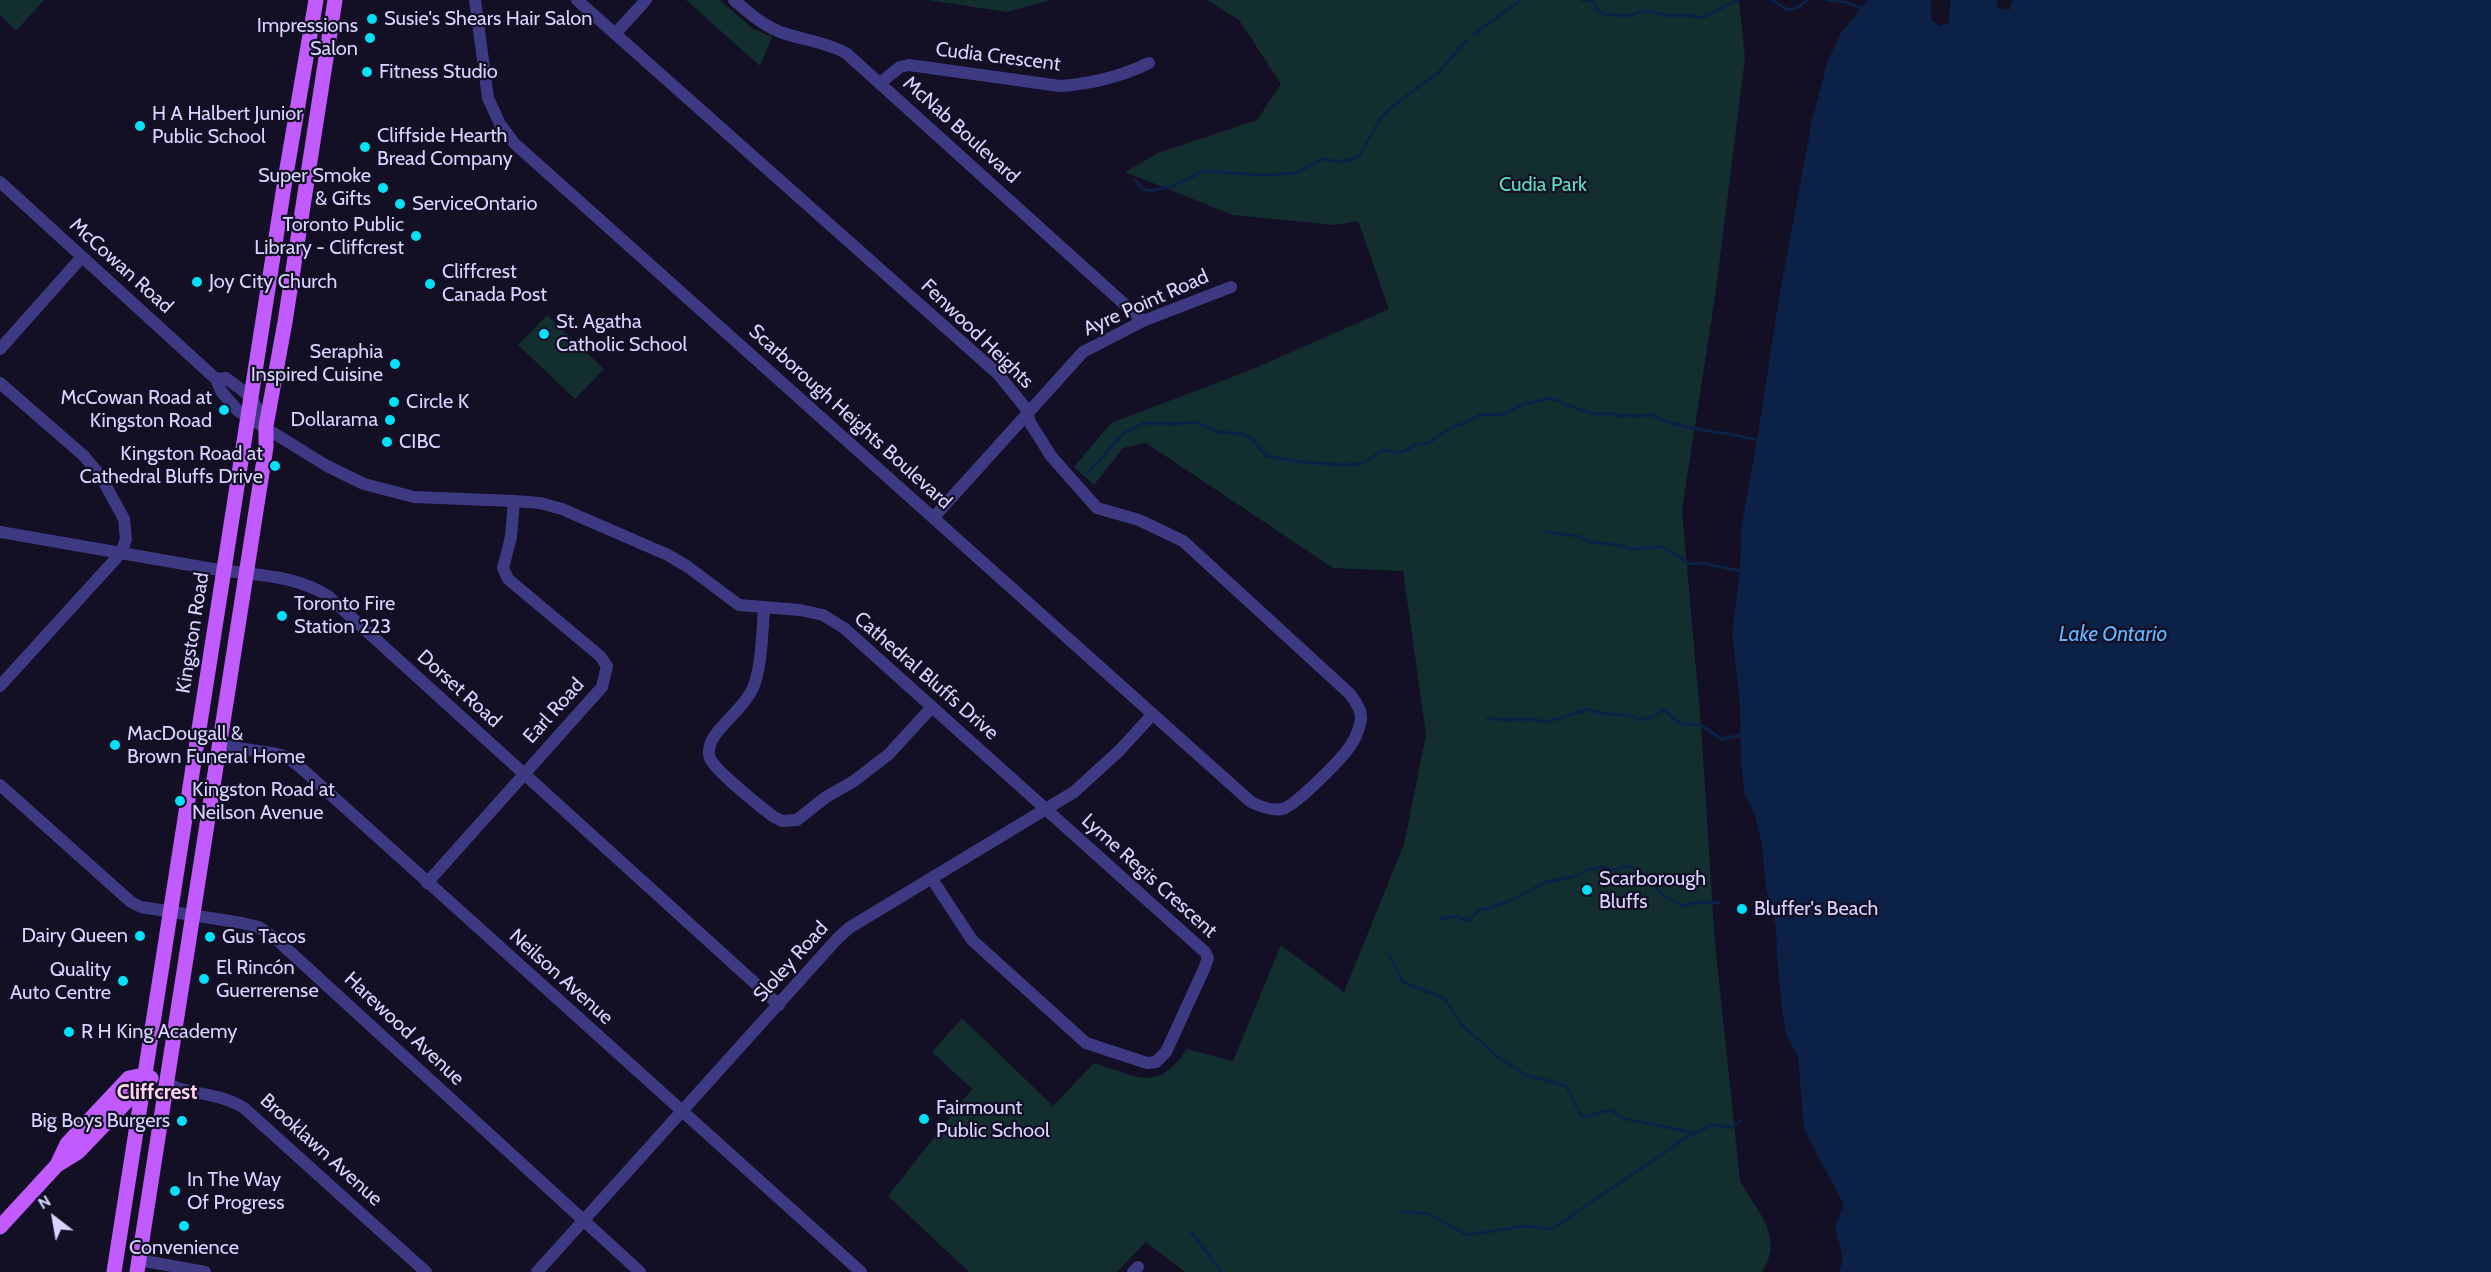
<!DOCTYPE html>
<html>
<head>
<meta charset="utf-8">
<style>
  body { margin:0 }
  #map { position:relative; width:2491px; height:1272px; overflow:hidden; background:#130f24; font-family:Cabin,sans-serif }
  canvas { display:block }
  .north { position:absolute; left:24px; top:1188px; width:60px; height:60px; -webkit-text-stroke:4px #130f24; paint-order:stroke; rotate:329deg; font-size:16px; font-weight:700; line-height:24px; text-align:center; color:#d8d3ff }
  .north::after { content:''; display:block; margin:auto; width:21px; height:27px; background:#d8d3ff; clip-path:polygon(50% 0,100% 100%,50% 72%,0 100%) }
</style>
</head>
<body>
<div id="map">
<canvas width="2491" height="1272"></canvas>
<div class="north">N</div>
</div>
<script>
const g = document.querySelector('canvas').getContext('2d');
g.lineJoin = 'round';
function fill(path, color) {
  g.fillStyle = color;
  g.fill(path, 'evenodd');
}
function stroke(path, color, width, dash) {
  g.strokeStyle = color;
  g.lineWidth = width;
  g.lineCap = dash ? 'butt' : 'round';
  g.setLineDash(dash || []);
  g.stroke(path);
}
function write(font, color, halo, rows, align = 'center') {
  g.font = font + ' Cabin,sans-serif';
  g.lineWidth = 4.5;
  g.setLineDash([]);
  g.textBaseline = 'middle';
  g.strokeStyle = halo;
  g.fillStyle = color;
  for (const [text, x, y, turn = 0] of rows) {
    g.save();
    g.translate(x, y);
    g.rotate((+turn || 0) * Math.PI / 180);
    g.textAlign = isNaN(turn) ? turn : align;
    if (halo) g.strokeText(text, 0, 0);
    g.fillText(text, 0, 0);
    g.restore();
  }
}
const green = new Path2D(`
  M0,0H44L16,31L0,15Z
  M686,0H720L752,28L772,37L760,66Z
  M928,0H1051L1007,12Z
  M1207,0H1739L1745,58L1715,297L1682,510L1701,725L1715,943L1740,1180C1755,1210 1786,1236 1762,1272H1185L1146,1242L1117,1272H969L888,1196L972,1089L932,1052L962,1018L1053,1106L1094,1063C1138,1076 1156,1094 1187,1049L1233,1061L1281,945L1344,992L1404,844L1426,734L1403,571L1333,568L1146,443L1123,448L1094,485L1074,467L1111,423L1253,369L1389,309L1358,221L1335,225L1233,215L1125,172L1158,153L1257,120L1281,84L1239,20Z
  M547,315L604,369L575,399L518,345Z`);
const water = new Path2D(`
  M1868,0H1931V20L1940,26L1948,23L1951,0H1996L1998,8L2009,10L2013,0H2491V1272H1839L1843,1259L1835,1227L1844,1205L1804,1129L1798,1057L1786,1035L1782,1009L1777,957L1776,928L1766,889L1762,845L1755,815L1745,794L1741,765L1740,705L1732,632L1740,571L1741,529L1757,440L1779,298L1812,120L1828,60L1841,33Z`);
const stream = new Path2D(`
  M1581,0L1593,1L1598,11L1603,14L1627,16L1644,11L1671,16L1690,15L1696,17H1704L1738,0
  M1772,0L1788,10L1799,7L1807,0
  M1827,0L1845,2L1861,8
  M1474,34L1521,0
  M1135,180L1143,189L1150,191L1173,186L1204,171L1265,175L1296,173L1322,159L1342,162L1359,156L1379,121L1389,109L1439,72L1466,41
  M1087,474L1123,434L1143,423L1175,424L1196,422L1219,432L1242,434L1250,437L1267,456L1301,462L1346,465L1363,463L1382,451L1388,450L1397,453L1408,450L1416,444L1429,443L1450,428L1465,423L1479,415L1505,414L1522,405L1546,399H1552L1592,414H1617L1621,417C1631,413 1641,419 1651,414C1672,429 1728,432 1757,440
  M1545,532L1578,536L1590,542L1619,545L1630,549L1660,547L1667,549L1690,564L1702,563L1740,571
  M1487,718L1507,720L1529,719L1547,722L1589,709L1600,713L1633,716L1638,720L1652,717L1664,710L1681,724L1701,725L1721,739L1742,735
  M1441,919L1456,916L1468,921L1480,909L1491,908L1509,901L1546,882L1573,877L1587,870L1602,867L1615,870L1628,866L1640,871L1663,895L1683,906L1696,902L1719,903
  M1390,956L1403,982L1444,998L1462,1025L1498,1057L1526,1075L1566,1086L1582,1117L1611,1110L1626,1119L1695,1133L1712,1125L1731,1127L1741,1121
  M1401,1212L1427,1213L1467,1235L1525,1226L1552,1229L1693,1133
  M1191,1232L1222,1272`);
const minor = new Path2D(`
  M475,0L488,98L500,124L514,143L1251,802C1261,807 1271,811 1282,809C1294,807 1336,764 1345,753C1353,744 1359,731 1361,719C1362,710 1355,701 1350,694L1183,541L1139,520L1097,508L1051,456L1029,421L1028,411L998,374L577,0
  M734,0C748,12 762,25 780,32C802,40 824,41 846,53L1143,321
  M615,34L646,0
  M880,83L900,67L909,65L1060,86C1090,84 1122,76 1149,63
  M0,182L216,379L221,391L238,411L327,466L364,484L414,497L514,501L540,503L562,509L668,555L688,567L739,605L800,610L823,615L844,628L1205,952L1208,958L1204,969L1166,1052L1156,1062L1147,1063L1086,1043L972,940L932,879
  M0,349L82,257
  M216,379L226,378L251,397L266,426
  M0,383L84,456L100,475L124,519L126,539L121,553L0,686
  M934,517L1083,352L1143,321L1231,287
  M0,532C71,544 142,557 213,569C252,575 293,574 328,596L779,1005
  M764,609C762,632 762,669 752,690C742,710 722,722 712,740C709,745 708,754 710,758C714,770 762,808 774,817L782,821L797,820L826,797L854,781L889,754L932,707
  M219,745L277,754L287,757L300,767L861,1272
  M0,785L131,902L141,907L242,923L259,927L276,939L640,1272
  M427,883L602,687L607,666L600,656L508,579L503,568L511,537L514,501
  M165,1083C191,1096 220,1092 244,1108L426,1272
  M139,1260L205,1272
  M537,1272L837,939L849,928L1074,792L1119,751L1152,715
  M1133,1272L1138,1267`);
const major = new Path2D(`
  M57,1165L67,1144L129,1078L144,1075L151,1078
  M0,1227L57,1165L78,1152L128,1100L149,1091
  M114,1272L285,180L316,0
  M137,1272L266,447V426L285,322L335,0`);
const markers = [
  [372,19,6,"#03e0fa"],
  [370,38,6,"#03e0fa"],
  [367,72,6,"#03e0fa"],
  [140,126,6,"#03e0fa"],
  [365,147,6,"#03e0fa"],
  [383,188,6,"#03e0fa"],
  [400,204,6,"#03e0fa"],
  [416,236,6,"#03e0fa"],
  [197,282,6,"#03e0fa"],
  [430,284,6,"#03e0fa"],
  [544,334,6,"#03e0fa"],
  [395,364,6,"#03e0fa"],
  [394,402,6,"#03e0fa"],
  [224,410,6,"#03e0fa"],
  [390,420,6,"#03e0fa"],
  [387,442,6,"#03e0fa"],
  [275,466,6,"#03e0fa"],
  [282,616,6,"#03e0fa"],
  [115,745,6,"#03e0fa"],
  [180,801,6,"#03e0fa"],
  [1587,890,6,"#03e0fa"],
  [1742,909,6,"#03e0fa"],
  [140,936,6,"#03e0fa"],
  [210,937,6,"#03e0fa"],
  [204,979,6,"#03e0fa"],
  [123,981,6,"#03e0fa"],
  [69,1032,6,"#03e0fa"],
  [924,1119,6,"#03e0fa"],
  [182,1121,6,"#03e0fa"],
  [175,1191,6,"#03e0fa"],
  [184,1226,6,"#03e0fa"]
];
const poiNames = [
  ["Susie's Shears Hair Salon",384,19],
  ["Impressions",358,26,"right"],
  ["Salon",358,49,"right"],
  ["Fitness Studio",379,72],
  ["H A Halbert Junior",152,114],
  ["Public School",152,137],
  ["Cliffside Hearth",377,136],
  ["Bread Company",377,159],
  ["Super Smoke",371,176,"right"],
  ["& Gifts",371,199,"right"],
  ["ServiceOntario",412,204],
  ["Toronto Public",404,225,"right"],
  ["Library - Cliffcrest",404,248,"right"],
  ["Cliffcrest",442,272],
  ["Canada Post",442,295],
  ["Joy City Church",209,282],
  ["St. Agatha",556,322],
  ["Catholic School",556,345],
  ["Seraphia",383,352,"right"],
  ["Inspired Cuisine",383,375,"right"],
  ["McCowan Road at",212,398,"right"],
  ["Kingston Road",212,421,"right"],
  ["Circle K",406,402],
  ["Dollarama",378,420,"right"],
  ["CIBC",399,442],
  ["Kingston Road at",263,454,"right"],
  ["Cathedral Bluffs Drive",263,477,"right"],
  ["Toronto Fire",294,604],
  ["Station 223",294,627],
  ["MacDougall &",127,734],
  ["Brown Funeral Home",127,757],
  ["Kingston Road at",192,790],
  ["Neilson Avenue",192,813],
  ["Scarborough",1599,879],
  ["Bluffs",1599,902],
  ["Bluffer's Beach",1754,909],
  ["Dairy Queen",128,936,"right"],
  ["Gus Tacos",222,937],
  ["El Rincón",216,968],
  ["Guerrerense",216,991],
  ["Quality",111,970,"right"],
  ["Auto Centre",111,993,"right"],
  ["R H King Academy",81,1032],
  ["Fairmount",936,1108],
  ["Public School",936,1131],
  ["Big Boys Burgers",170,1121,"right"],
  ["In The Way",187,1180],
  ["Of Progress",187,1203],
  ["Convenience",184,1248,"center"]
];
const streetNames = [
  ["Cudia Crescent",998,57,7],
  ["McNab Boulevard",961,130,42],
  ["McCowan Road",121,266,42],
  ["Ayre Point Road",1146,303,-24],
  ["Fenwood Heights",977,334,44],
  ["Scarborough Heights Boulevard",850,417,42],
  ["Kingston Road",193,633,-81],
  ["Cathedral Bluffs Drive",926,676,41],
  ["Dorset Road",459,689,42],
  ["Earl Road",554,711,-48],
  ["Lyme Regis Crescent",1149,876,42],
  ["Sloley Road",791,962,-48],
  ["Neilson Avenue",561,977,42],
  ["Harewood Avenue",404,1029,43],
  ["Brooklawn Avenue",321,1150,42]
];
const parkNames = [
  ["Cudia Park",1543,185]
];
const waterNames = [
  ["Lake Ontario",2113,635]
];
const neighbourhoodNames = [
  ["Cliffcrest",157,1093]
];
fill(green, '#122e2e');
fill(water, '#0c2146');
stroke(stream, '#0c2146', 3);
stroke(minor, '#3d3a83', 12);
stroke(major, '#c25bfd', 15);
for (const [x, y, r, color] of markers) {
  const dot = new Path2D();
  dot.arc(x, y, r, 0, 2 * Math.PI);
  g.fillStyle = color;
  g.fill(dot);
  stroke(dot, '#130f24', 2);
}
write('20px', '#d8d3ff', '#130f24', poiNames, 'left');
write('20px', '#d8d3ff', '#130f24', streetNames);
write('20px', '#5fdebf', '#130f24', parkNames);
write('italic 21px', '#62b4fd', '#130f24', waterNames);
write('bold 21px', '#ffd5ef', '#130f24', neighbourhoodNames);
</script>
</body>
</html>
